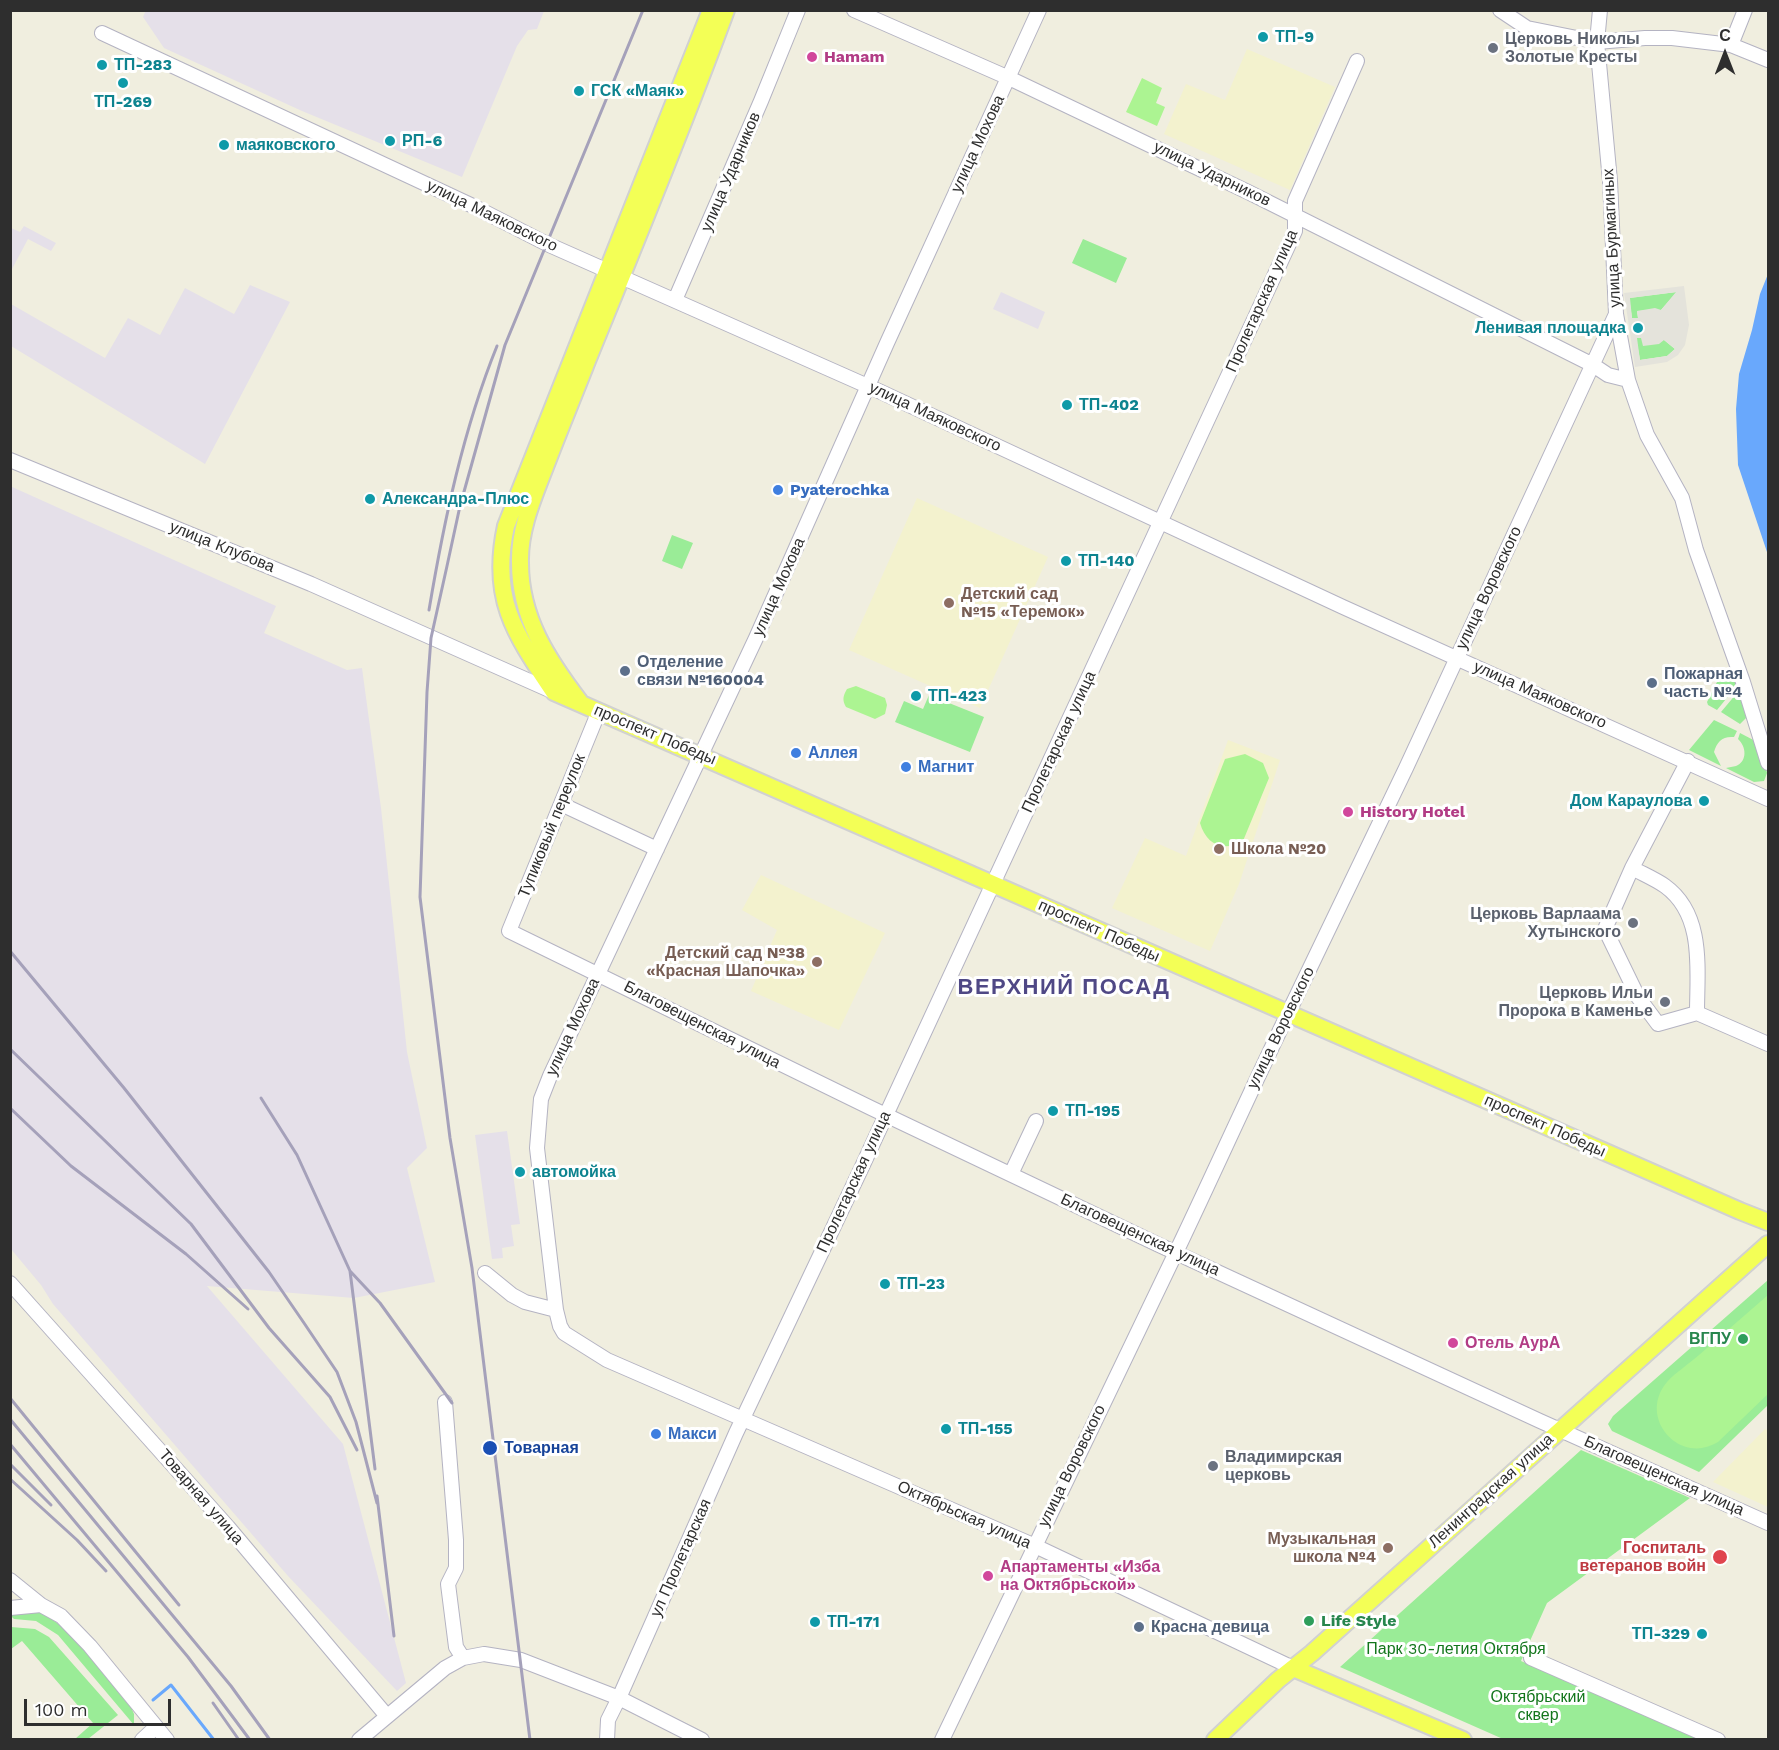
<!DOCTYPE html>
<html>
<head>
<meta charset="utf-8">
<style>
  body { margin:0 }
  #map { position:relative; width:1779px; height:1750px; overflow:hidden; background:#f0eedf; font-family:"Work Sans",sans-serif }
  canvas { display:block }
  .frame { position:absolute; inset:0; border:12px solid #2e2e2e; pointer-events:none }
  .north { position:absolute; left:1695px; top:24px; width:60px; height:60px; -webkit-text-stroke:4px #fff; paint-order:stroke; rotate:0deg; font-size:16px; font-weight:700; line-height:24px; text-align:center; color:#2e2e2e }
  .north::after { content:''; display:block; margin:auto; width:21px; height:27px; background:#2e2e2e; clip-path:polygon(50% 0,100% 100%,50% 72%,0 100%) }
  .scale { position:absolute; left:24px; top:1699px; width:147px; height:27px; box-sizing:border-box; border:3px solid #2e2e2e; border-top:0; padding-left:8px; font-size:18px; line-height:21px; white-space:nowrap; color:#2e2e2e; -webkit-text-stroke:4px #fff; paint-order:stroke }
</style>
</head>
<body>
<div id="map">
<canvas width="1779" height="1750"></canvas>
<div class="frame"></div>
<div class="north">С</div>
<div class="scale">100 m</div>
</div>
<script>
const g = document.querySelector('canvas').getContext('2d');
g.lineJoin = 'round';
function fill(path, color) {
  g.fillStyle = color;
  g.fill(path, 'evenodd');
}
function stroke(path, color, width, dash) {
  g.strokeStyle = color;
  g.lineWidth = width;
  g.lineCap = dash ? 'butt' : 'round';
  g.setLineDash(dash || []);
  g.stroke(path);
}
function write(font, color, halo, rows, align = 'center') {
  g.font = font + ' "Work Sans",sans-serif';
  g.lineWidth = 6;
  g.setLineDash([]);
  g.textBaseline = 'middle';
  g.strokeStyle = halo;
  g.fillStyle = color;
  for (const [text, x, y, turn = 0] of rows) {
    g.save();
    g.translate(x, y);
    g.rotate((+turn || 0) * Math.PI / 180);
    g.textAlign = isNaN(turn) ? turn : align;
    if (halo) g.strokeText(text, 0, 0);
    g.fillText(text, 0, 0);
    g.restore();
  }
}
const industrial = new Path2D(`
  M146,10H544V11L537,29L528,30L517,46L462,177L302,111L164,48L143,17Z
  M24,226L56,243L51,251L28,239L11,271V228L20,232Z
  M250,285L290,302L205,464L11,346V304L105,358L128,318L160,335L185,288L234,314Z
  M1001,292L1045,312L1038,329L993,309Z
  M10,486L276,606L264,633L347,670L362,668L381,808L407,1052L427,1148L407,1168L435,1282L354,1298L207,1286L343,1444L406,1683L397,1691L288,1576L53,1304L41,1285L11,1249Z
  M507,1131L520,1224L511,1225L514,1246L502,1248L503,1258L492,1259L475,1135Z`);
const education = new Path2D(`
  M1247,49L1335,87L1290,190L1164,134L1186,84L1225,100Z
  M917,498L1048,557L980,708L849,650Z
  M1228,740L1280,760L1239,884L1210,951L1112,908L1145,838L1186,856Z
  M761,875L885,933L839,1030L751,991L777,930L742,910Z
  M1765,1429L1768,1431V1507L1713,1482Z`);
const green = new Path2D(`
  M1083,239L1127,258L1116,283L1072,263Z
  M1677,292L1661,310L1637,311L1638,318H1632L1629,298Z
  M1642,337L1664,340L1675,349L1667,356L1640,360L1636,338Z
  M672,535L693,543L682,569L662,561Z
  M1733,665L1740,682L1717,710L1708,705L1707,702L1718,680Z
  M1742,687L1751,713L1740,724L1721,712Z
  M929,695L984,717L970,752L895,722L904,701L923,709Z
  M1714,720L1737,731L1734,737C1722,736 1717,742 1714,752L1721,766L1689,750Z
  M1740,733L1761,744L1767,773L1764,781L1754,782L1726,768C1729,767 1733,767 1736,766C1748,761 1746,746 1738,739Z
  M1768,1280V1405L1699,1472L1612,1431L1608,1424L1613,1416Z
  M1581,1450L1690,1498L1547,1603L1521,1661L1702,1739H1503L1340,1667Z
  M33,1611L43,1613L70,1632L131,1707L134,1714V1725L58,1635L36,1621L14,1619L11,1616L12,1614Z
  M11,1627L35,1629L49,1637L118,1715L88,1739H75L93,1723L22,1641L11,1649Z`);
const pitch = new Path2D(`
  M1142,78L1162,88L1156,103L1165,107L1157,126L1126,112Z
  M856,686L885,698L887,705L885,714L875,719L846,707C842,700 843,696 847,689Z
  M1245,754L1263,763L1269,778L1243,841C1223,853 1206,844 1200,823L1225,759Z
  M1768,1295V1394L1718,1442C1679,1466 1637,1417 1667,1382C1676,1372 1689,1364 1699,1355C1722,1335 1745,1315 1768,1295Z`);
const plaza = new Path2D(`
  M1684,286L1689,325L1685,345L1678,355L1667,362L1635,367L1624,293ZM1676,292L1661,310L1655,308L1637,311L1638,318H1632L1630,298ZM1637,338H1641L1643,346L1659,344L1664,340L1675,349L1667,356L1640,360Z`);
const water = new Path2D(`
  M1768,274V555L1738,465L1736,409L1739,374L1752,330L1760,294Z`);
const stream = new Path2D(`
  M153,1700L171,1685L214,1740`);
const minor = new Path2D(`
  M854,10L1009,78L1248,192L1593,365L1608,375L1628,380
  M1500,10L1527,28L1597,42L1645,38H1672L1731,45L1745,10
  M1600,10L1597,42L1610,181L1616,314L1628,380L1647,435L1682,498L1696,550L1743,682L1768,763
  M102,33L473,206L547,244L881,392L1343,607L1768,799
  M1731,45L1768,60
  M675,300L761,101L798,10
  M10,460L311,584L554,692
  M599,711L509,931L871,1108L1159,1245L1540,1421L1768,1523
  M1688,761L1632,868L1605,929L1638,997L1658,1024L1697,1013L1768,1044
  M561,804L657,849
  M1632,868C1643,874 1655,879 1665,886C1705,915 1697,970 1697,1013
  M1011,1174L1036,1121
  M485,1273L512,1295L525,1302L556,1310L560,1326L564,1333L607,1360L1033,1545L1293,1668
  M10,1283L228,1527L386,1715
  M556,1310L537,1148L541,1099L550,1076L756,638L887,343L1039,10
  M445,1402L456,1540V1568L448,1584L456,1647L463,1658
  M10,1580L41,1605L61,1616L90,1646L167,1740
  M10,1608L41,1605
  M1531,1658L1718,1740
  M142,1740L156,1727
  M359,1740L445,1668L463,1658L484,1654L521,1660L619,1698L702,1740
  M607,1740L608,1720L619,1698L736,1433L861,1169L1295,231V201L1357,61
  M942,1740C1020,1574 1100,1409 1180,1244C1219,1162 1256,1079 1296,997L1406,768L1616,314`);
const major = new Path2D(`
  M711,10L506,526C490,599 515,634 554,692L1740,1211L1768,1222
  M580,702C548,660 520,618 520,563C519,530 533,498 545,467C558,433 572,399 585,366C633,248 682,130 726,10
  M1293,1668L1463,1740
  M1215,1740L1278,1680L1312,1653L1768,1244`);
const rail = new Path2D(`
  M429,610C444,521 463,430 497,346
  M10,951L124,1088L269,1272L304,1323L337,1372L356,1422L377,1503
  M10,1049L191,1224L269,1328L330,1397L357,1450
  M261,1098L297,1155L350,1271L380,1303L452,1403
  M10,1108L71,1166L186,1254L248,1309
  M350,1271L375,1469
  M10,1398L179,1605
  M10,1419L231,1686L270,1740
  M10,1444L188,1657L250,1740
  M10,1464L51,1505
  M10,1479L77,1540L106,1571
  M377,1496L394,1636
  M213,1703L239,1740
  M530,1740L472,1268L450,1138L420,897L427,692L431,638L447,566L460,506L505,345L643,10`);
const markers = [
  [1263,37,6,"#0f9aa8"],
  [1493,48,6,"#6b7280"],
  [812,57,6,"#d1479c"],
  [102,65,6,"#0f9aa8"],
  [123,83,6,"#0f9aa8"],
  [579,91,6,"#0f9aa8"],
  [390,141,6,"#0f9aa8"],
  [224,145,6,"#0f9aa8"],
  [1638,328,6,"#0f9aa8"],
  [1067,405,6,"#0f9aa8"],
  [778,490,6,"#3f7fe0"],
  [370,499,6,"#0f9aa8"],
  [1066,561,6,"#0f9aa8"],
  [949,603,6,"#8d6e63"],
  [625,671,6,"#5c6f8a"],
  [1652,683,6,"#5c6f8a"],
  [916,696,6,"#0f9aa8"],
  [796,753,6,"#3f7fe0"],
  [906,767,6,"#3f7fe0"],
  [1704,801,6,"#0f9aa8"],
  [1348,812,6,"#d1479c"],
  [1219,849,6,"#8d6e63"],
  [1633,923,6,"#6b7280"],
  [817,962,6,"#8d6e63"],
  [1665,1002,6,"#6b7280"],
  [1053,1111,6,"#0f9aa8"],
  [520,1172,6,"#0f9aa8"],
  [885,1284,6,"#0f9aa8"],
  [1743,1339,6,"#2e9e5b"],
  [1453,1343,6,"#d1479c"],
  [946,1429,6,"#0f9aa8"],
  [656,1434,6,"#3f7fe0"],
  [490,1448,8,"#1a4fb4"],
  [1213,1466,6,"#6b7280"],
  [1388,1548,6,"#8d6e63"],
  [1720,1557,8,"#e0444e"],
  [988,1576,6,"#d1479c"],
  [1309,1621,6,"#2e9e5b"],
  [815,1622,6,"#0f9aa8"],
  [1139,1627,6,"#5c6f8a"],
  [1702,1634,6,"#0f9aa8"]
];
const cultureNames = [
  ["ТП-9",1275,37],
  ["ТП-283",114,65],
  ["ГСК «Маяк»",591,91],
  ["ТП-269",123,102,"center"],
  ["РП-6",402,141],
  ["маяковского",236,145],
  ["Ленивая площадка",1626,328,"right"],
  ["ТП-402",1079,405],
  ["Александра-Плюс",382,499],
  ["ТП-140",1078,561],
  ["ТП-423",928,696],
  ["Дом Караулова",1692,801,"right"],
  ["ТП-195",1065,1111],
  ["автомойка",532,1172],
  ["ТП-23",897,1284],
  ["ТП-155",958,1429],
  ["ТП-171",827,1622],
  ["ТП-329",1690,1634,"right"]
];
const worshipNames = [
  ["Церковь Николы",1505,39],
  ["Золотые Кресты",1505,57],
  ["Церковь Варлаама",1621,914,"right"],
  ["Хутынского",1621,932,"right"],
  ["Церковь Ильи",1653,993,"right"],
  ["Пророка в Каменье",1653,1011,"right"],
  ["Владимирская",1225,1457],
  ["церковь",1225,1475]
];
const hotelNames = [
  ["Hamam",824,57],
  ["History Hotel",1360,812],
  ["Отель АурА",1465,1343],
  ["Апартаменты «Изба",1000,1567],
  ["на Октябрьской»",1000,1585]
];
const streetNames = [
  ["улица Мохова",978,144,-65],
  ["улица Ударников",731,172,-67],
  ["улица Ударников",1212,174,26],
  ["улица Маяковского",492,216,26],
  ["улица Бурмагиных",1612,238,-93],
  ["Пролетарская улица",1262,301,-66],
  ["улица Маяковского",935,417,25],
  ["улица Клубова",222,547,22],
  ["улица Мохова",779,587,-66],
  ["улица Воровского",1489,588,-65],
  ["улица Маяковского",1540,695,24],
  ["проспект Победы",655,735,23],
  ["Пролетарская улица",1059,742,-65],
  ["Тупиковый переулок",552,826,-68],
  ["проспект Победы",1099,931,24],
  ["Благовещенская улица",702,1025,27],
  ["улица Мохова",573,1027,-65],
  ["улица Воровского",1281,1028,-64],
  ["проспект Победы",1545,1126,24],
  ["Пролетарская улица",854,1182,-65],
  ["Благовещенская улица",1140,1235,25],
  ["улица Воровского",1072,1466,-64],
  ["Благовещенская улица",1664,1476,24],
  ["Ленинградская улица",1491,1491,-42],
  ["Товарная улица",201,1497,49],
  ["Октябрьская улица",964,1515,24],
  ["ул Пролетарская",681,1558,-66]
];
const shopNames = [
  ["Pyaterochka",790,490],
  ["Аллея",808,753],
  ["Магнит",918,767],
  ["Макси",668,1434]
];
const educationNames = [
  ["Детский сад",961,594],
  ["№15 «Теремок»",961,612],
  ["Школа №20",1231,849],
  ["Детский сад №38",805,953,"right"],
  ["«Красная Шапочка»",805,971,"right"],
  ["Музыкальная",1376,1539,"right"],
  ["школа №4",1376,1557,"right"]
];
const serviceNames = [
  ["Отделение",637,662],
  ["связи №160004",637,680],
  ["Пожарная",1664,674],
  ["часть №4",1664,692],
  ["Красна девица",1151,1627]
];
const leisureNames = [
  ["ВГПУ",1731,1339],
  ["Life Style",1321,1621,"left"]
];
const transitNames = [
  ["Товарная",504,1448]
];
const healthNames = [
  ["Госпиталь",1706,1548],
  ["ветеранов войн",1706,1566]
];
const parkNames = [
  ["Парк 30-летия Октября",1456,1649],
  ["Октябрьский",1538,1697],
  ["сквер",1538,1715]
];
const districtNames = [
  ["ВЕРХНИЙ ПОСАД",1064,988]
];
fill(industrial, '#e5e0e9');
fill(education, '#f3f2ce');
fill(green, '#9aec97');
fill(pitch, '#acf492');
fill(plaza, '#e4e3db');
fill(water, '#69a8fc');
stroke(stream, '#69a8fc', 3);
stroke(minor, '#b4b3c2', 16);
stroke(major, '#d1d1d1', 20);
stroke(minor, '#fff', 14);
stroke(major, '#f3ff56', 16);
stroke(rail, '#a5a1ba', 3);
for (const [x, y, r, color] of markers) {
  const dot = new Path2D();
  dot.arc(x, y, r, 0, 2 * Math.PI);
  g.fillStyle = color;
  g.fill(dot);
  stroke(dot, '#fff', 2);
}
write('bold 16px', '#0d838f', '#fff', cultureNames, 'left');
write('bold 16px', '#5b616d', '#fff', worshipNames, 'left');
write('bold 16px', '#b23c85', '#fff', hotelNames, 'left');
write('16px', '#2e2e2e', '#fff', streetNames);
write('bold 16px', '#366cbe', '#fff', shopNames, 'left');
write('bold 16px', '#785e54', '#fff', educationNames, 'left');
write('bold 16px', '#4e5e75', '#fff', serviceNames, 'left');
write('bold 16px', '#27864d', '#fff', leisureNames, 'right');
write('bold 16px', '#164399', '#fff', transitNames, 'left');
write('bold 16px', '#be3a42', '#fff', healthNames, 'right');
write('16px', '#13761c', '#fff', parkNames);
g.letterSpacing = '1.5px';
write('bold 22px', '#4f4885', '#fff', districtNames);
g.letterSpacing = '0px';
</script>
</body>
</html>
